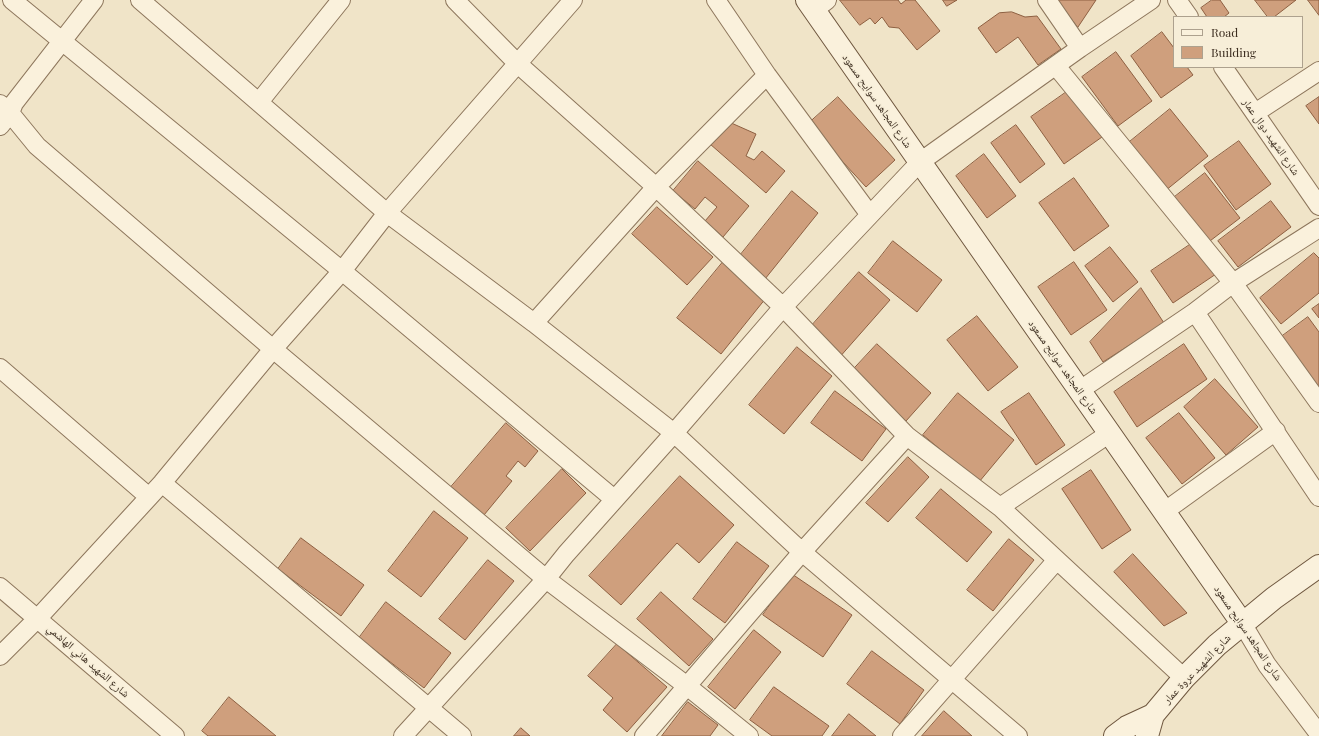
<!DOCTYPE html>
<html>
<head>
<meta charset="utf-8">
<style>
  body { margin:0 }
  #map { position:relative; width:1319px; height:736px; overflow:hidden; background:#f0e4c8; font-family:"Playfair Display",serif }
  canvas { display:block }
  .legend { position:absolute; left:1173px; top:16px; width:130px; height:52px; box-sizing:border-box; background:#f7eed8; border:1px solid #ada18e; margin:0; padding:5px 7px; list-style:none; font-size:12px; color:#3d2e20 }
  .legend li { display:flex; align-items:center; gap:8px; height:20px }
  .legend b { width:20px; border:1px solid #ada18e }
</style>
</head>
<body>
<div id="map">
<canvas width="1319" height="736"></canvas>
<ul class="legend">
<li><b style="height:5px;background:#faf1dc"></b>Road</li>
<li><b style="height:11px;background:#cf9f7d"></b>Building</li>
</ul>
</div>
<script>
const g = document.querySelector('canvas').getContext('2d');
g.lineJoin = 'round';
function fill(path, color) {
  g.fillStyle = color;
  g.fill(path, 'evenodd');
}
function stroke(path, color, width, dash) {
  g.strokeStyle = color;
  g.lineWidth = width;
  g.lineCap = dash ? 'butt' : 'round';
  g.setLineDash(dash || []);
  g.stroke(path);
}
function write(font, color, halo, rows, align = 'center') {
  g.font = font + ' "Playfair Display","Noto Naskh Arabic",serif';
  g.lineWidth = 3;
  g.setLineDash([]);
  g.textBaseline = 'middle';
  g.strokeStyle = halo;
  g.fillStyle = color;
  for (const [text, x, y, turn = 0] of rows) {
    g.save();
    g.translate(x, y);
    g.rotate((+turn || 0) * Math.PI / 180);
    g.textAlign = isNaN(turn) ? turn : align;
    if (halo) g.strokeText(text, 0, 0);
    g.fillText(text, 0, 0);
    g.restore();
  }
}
const building = new Path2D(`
  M840,0H898L901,4L906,0H915L940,31L917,50L899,28L889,27L882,17L875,24L870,18L860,25Z
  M943,0H957L947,6Z
  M1057,0H1096L1078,27Z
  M1212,0H1220L1229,13L1224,17H1207L1201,8Z
  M1255,0H1296L1274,17H1268Z
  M1308,0H1319V15Z
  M1012,12L1025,17L1037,16L1061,49L1038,65L1018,37L996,53L978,28L999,13Z
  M1162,32L1174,48V67H1187L1193,75L1161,98L1131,56Z
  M1116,52L1152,101L1118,126L1082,77Z
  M1068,91L1102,137L1064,164L1031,117Z
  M838,97L895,160L866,187L808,124Z
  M1319,97V124L1306,106Z
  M1170,109L1208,156L1165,191L1127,144Z
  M729,122L756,134L746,156L754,160L762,151L785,171L766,193L710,144Z
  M1016,125L1045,164L1020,183L991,143Z
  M1239,141L1271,184L1236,210L1204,166Z
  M984,154L1016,196L987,218L956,176Z
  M698,161L749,206L723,237L705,221L717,207L705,197L695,209L673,191Z
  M1205,173L1240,218L1206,244L1172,199Z
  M1074,178L1109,226L1074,251L1039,203Z
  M792,191L818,213L765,279L738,258Z
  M1271,201L1291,227L1238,267L1218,241Z
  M657,207L713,257L687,285L632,234Z
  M893,241L942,280L917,312L868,273Z
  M1194,242L1216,274L1173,303L1151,271Z
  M1110,247L1138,282L1113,302L1085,266Z
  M1314,253L1319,258V293L1281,324L1260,298Z
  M723,262L766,298L721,354L677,318Z
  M1074,262L1107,310L1071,335L1038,287Z
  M859,272L890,300L838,359L807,331Z
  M1141,288L1164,323L1103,362L1090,342Z
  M1319,304V318L1312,309Z
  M977,316L1018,367L988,391L947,340Z
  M1308,317L1319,332V388L1281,337Z
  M877,344L931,393L906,421L851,372Z
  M1184,344L1207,379L1137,427L1114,392Z
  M797,347L832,376L784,434L749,405Z
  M1215,379L1258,427L1226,455L1184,407Z
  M835,391L886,429L862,461L811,423Z
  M958,393L1014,440L979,482L923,435Z
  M1029,393L1065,445L1036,465L1001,412Z
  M1179,413L1215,458L1182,484L1146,438Z
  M506,423L538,451L525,467L518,461L506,476L512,481L484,515L451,487Z
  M908,457L929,477L888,522L866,503Z
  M562,469L586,493L530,551L506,528Z
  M1091,470L1131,530L1102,549L1062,489Z
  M680,476L734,525L699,563L677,543L621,605L589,576Z
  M941,489L992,532L967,562L916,518Z
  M434,511L468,538L421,597L388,571Z
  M301,538L364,585L341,616L278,569Z
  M1009,539L1034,560L993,611L967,590Z
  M737,542L769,566L725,623L693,599Z
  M1133,554L1187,613L1164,626L1114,572Z
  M488,560L514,581L465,640L439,619Z
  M792,574L852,615L823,657L763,615Z
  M661,592L713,639L689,666L637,619Z
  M386,602L451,653L424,688L359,638Z
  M754,630L781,652L735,709L708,687Z
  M617,644L667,687L627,732L603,710L613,698L588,676Z
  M872,651L924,690L900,724L847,684Z
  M774,687L829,726L822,736H772L750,720Z
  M229,697L276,736H208L202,731Z
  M688,702L718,725L710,736H662Z
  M944,711L972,736H922Z
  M849,714L876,736H832Z
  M521,728L530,736H514Z`);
const street = new Path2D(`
  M12,0L342,271L614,499
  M94,0L14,103L10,113L37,146L273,349L546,579L687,686L749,736
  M140,0L387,213L534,323L674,433L802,552L1018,736
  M455,0L518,64L656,187L783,307L907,436L1000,507L1184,678
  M716,0L767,75L870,215
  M1047,0L1080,48
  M1177,0L1189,17
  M814,10L827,0
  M1056,66L1233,283L1319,403
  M1223,67L1319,206
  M259,102L341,0
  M0,104L10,113L0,126
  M1255,113L1319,71
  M1195,312L1319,497
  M534,323L656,187L767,75
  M0,368L149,497
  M1080,390L1195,312L1233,283L1319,228
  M162,483L462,736
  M1000,507L1110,433
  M1165,511L1276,431
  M0,587L175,736
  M1242,623L1267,665L1319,734
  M0,656L38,618L162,483L273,349L342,271L387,213L573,0
  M403,736L546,579L566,554L674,433L783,307L920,162L1080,48L1151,0
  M644,736L802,552L907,436
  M902,736L1056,561`);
const secondary = new Path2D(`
  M807,0L1242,623
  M1115,736L1127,727L1153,715
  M1147,736L1153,715L1184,678L1217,645L1274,598L1319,566`);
const streetNames = [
  ["شارع المجاهد سوايح مسعود",877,101,55],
  ["شارع الشهيد دوال عمار",1271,137,55],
  ["شارع المجاهد سوايح مسعود",1063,367,55],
  ["شارع المجاهد سوايح مسعود",1248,633,56],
  ["شارع الشهيد هاني الهاشمي",88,661,41],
  ["شارع الشهيد عروة عمار",1197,669,-46]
];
fill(building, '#cf9f7d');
stroke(building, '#8d5f41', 1);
stroke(street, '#8d765c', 20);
stroke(secondary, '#6f573f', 24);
stroke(street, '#faf1dc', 18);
stroke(secondary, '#faf1dc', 22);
write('11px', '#3d2e20', '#f7eed8', streetNames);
</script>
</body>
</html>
